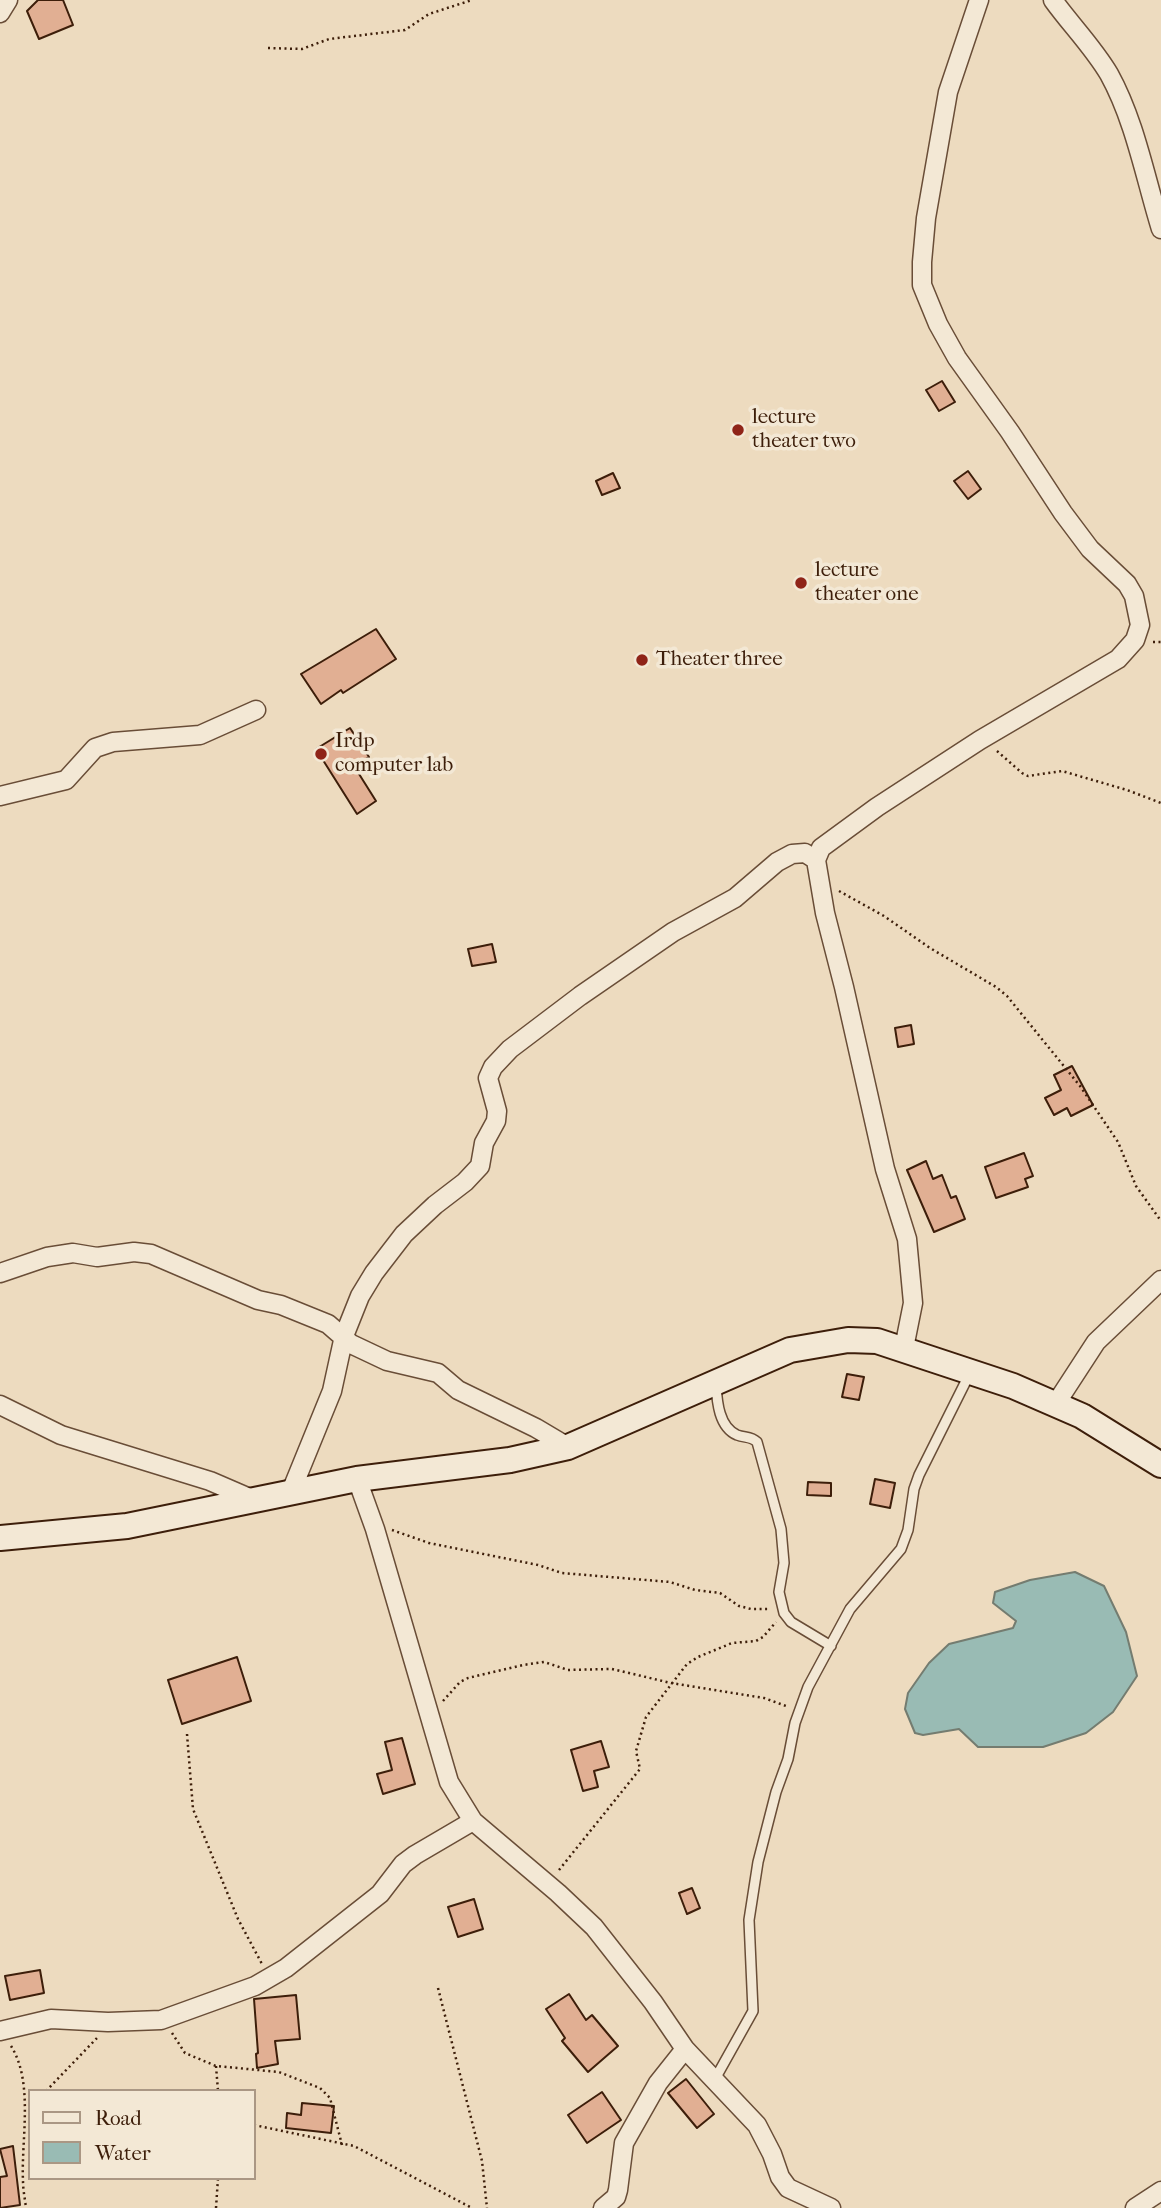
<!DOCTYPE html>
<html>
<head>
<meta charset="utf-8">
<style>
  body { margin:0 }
  #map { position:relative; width:1161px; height:2208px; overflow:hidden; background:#eddbbf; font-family:"IM FELL French Canon",serif }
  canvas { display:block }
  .legend { position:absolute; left:28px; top:2089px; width:228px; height:91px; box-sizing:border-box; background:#f3e8d5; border:2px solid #aa9784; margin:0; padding:9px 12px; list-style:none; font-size:21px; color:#3d1e0a }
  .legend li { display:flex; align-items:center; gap:14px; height:35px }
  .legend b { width:35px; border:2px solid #aa9784 }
</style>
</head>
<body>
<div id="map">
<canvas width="1161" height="2208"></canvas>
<ul class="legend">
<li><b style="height:9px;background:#f3e8d5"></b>Road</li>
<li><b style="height:19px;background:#99bbb4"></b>Water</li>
</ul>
</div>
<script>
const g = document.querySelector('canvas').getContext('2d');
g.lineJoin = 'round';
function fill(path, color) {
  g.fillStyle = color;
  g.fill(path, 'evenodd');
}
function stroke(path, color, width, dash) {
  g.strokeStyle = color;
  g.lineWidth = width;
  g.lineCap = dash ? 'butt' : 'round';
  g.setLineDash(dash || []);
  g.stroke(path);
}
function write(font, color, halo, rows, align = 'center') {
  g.font = font + ' "IM FELL French Canon",serif';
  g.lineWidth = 7;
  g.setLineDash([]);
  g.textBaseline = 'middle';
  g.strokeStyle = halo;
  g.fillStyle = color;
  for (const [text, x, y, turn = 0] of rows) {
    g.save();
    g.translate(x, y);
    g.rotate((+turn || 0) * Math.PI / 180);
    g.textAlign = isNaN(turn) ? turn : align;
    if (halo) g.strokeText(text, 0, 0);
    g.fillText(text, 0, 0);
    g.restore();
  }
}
const water = new Path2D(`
  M1075,1572L1104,1586L1126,1632L1137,1676L1113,1712L1086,1733L1043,1747H978L959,1729L923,1735L915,1733L905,1709L908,1693L929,1663L949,1644L1013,1628L1016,1621L993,1603L995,1592L1030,1580Z`);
const building = new Path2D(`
  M38,0H63L73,25L39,39L27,11Z
  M942,381L955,402L939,411L926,390Z
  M968,471L981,489L968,499L954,481Z
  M613,473L620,488L602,495L596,481Z
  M376,629L396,659L343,693L341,690L321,704L301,674Z
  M350,728L369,757L354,766L376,801L357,814L316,749Z
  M492,944L496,962L472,966L468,949Z
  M911,1025L914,1044L898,1047L895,1028Z
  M1072,1066L1093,1105L1071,1116L1067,1108L1054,1115L1045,1098L1061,1090L1054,1075Z
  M1024,1153L1033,1176L1025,1179L1028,1187L996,1198L985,1167Z
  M926,1161L933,1179L942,1175L951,1198L956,1196L965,1219L934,1232L907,1170Z
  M847,1374L864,1377L859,1400L842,1397Z
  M875,1479L895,1483L890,1508L870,1504Z
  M808,1482L831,1483V1496L807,1495Z
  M237,1657L251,1701L182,1724L168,1680Z
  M402,1738L415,1784L383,1794L377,1774L392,1770L385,1742Z
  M601,1741L609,1767L594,1771L598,1787L583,1791L571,1750Z
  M692,1888L700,1908L687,1914L679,1893Z
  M474,1899L483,1929L458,1937L448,1907Z
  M40,1970L44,1993L10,2000L5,1976Z
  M569,1994L586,2020L592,2015L618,2046L588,2072L562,2041L565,2038L546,2009Z
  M296,1995L300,2039L275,2041L278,2064L257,2068L256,2054L258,2053L254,1999Z
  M686,2079L714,2114L697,2128L668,2093Z
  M602,2092L621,2120L587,2143L568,2115Z
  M302,2103L334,2106L331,2133L286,2128L287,2113L301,2115Z
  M13,2146L20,2205L0,2208V2177L7,2176L0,2149Z`);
const path = new Path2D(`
  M268,48L302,49L329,39L405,30L429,14L472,0
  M1153,642H1161
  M997,751L1022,773L1028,776L1062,771L1127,790L1161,803
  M839,891L884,916L930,948L996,987L1007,996L1080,1086L1118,1142L1136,1186L1161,1221
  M392,1530L429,1543L538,1565L562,1573L670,1582L695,1590L720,1593L739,1606L751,1609H769
  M443,1701L460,1682L468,1678L523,1665L544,1662L568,1670L612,1669L671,1683L764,1698L786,1706
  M187,1734L193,1809L238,1919L262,1964
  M559,1870L640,1769L636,1751L646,1717L687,1664L698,1657L732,1643L756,1641L763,1637L776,1622
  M438,1988L482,2161L487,2208
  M172,2033L185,2053L216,2066L279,2072L320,2088L330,2098L342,2145
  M11,2046C34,2082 21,2140 23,2181C23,2190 25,2199 26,2208
  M216,2066L218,2091
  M46,2091L97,2038
  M254,2125L354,2146L472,2208
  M216,2208L218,2178`);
const lane = new Path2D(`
  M716,1385C717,1402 719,1427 737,1435C745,1438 751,1436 757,1442L781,1529L784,1563L779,1592L784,1613L791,1622L831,1646
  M715,2079L753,2011L749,1920L758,1862L776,1792L788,1759L795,1723L808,1687L850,1609L901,1549L908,1530L914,1489L919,1475L970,1373`);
const street = new Path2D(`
  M1053,0C1071,25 1093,47 1109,74C1135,121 1145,177 1161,229
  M0,13L8,0
  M0,796L66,780L95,748L113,742L200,735L256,710
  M0,1273L47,1257L73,1253L97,1257L134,1252L151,1254L258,1300L281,1305L328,1324L351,1344L387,1361L438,1373L458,1390L536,1428L568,1447
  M904,1348L913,1303L907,1239L885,1169L844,987L825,913L816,860L821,848L877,807L980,740L1118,659L1135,640L1140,625L1134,596L1127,584L1090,549L1063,513L1010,432L957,358L938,324L922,285V262L926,218L948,92L979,0
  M0,1405L61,1435L210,1481L254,1500
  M1055,1405L1096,1342L1161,1280
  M357,1479L375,1529L449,1782L473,1821L558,1893L594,1927L653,2002L685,2049L757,2125L772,2154L780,2177L788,2188L831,2208
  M290,1494L332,1391L344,1336L360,1296L374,1273L404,1234L435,1205L465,1182L480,1166L484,1143L496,1121L497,1111L488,1078L493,1067L510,1049L580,996L673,932L735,898L777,862L792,854L805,853L816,860
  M0,2031L51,2019L108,2022L161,2020L255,1986L286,1968L380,1894L403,1864L415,1855L473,1821
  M603,2208L616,2197L618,2190L624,2143L658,2083L685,2049
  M1135,2208L1161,2191`);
const secondary = new Path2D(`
  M0,1538L127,1526L357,1479L510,1460L568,1447L790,1350L848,1340L877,1341L1013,1386L1082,1416L1161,1465`);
const markers = [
  [738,430,7,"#8f2418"],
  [801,583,7,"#8f2418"],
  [642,660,7,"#8f2418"],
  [321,754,7,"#8f2418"]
];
const poiNames = [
  ["lecture",752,418],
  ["theater two",752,442],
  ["lecture",815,571],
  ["theater one",815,595],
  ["Theater three",656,660],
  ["Irdp",335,742],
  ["computer lab",335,766]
];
fill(water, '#99bbb4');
stroke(water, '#747c70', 2);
fill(building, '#e1af93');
stroke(building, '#3d1e0a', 2);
stroke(lane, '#694d37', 12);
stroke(street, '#694d37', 21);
stroke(secondary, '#3d1e0a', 28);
stroke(path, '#3d1e0a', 2.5, [2, 3.5]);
stroke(lane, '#f3e8d5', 9);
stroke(street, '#f3e8d5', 18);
stroke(secondary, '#f3e8d5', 24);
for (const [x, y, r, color] of markers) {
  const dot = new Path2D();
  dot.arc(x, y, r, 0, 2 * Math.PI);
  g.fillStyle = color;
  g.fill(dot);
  stroke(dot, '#f3e8d5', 2.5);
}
write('21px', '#3d1e0a', '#f3e8d5', poiNames, 'left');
</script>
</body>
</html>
